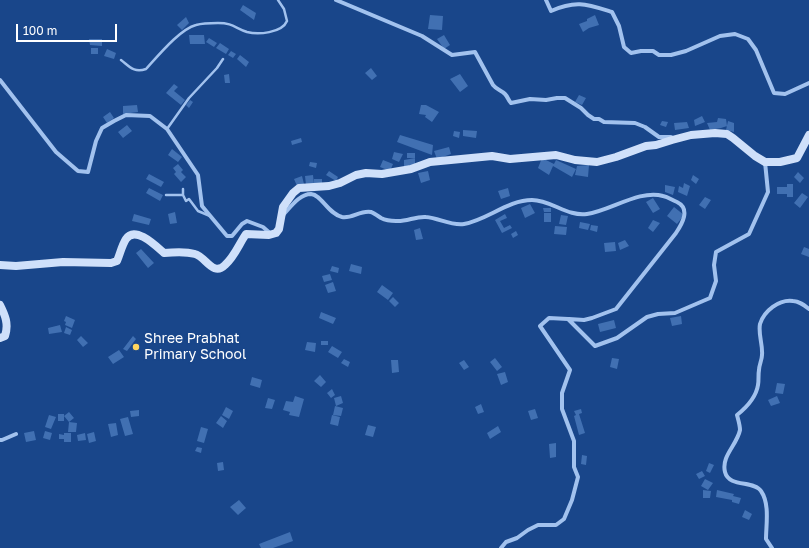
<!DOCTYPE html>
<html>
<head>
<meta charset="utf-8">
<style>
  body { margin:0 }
  #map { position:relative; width:809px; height:548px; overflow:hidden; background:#19468a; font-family:"Golos Text",sans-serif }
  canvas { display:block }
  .scale { position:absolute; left:16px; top:24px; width:101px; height:18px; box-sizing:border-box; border:2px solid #fff; border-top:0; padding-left:5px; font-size:12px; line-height:14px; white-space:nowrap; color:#fff; -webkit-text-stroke:3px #19468a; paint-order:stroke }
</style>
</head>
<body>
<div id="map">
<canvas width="809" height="548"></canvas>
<div class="scale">100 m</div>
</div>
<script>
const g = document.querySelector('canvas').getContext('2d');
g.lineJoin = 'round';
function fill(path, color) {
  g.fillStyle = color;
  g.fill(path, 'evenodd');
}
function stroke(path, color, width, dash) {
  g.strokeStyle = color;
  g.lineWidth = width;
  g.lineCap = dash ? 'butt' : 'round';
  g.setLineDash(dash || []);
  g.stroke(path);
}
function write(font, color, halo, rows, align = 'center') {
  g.font = font + ' "Golos Text",sans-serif';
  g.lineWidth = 4;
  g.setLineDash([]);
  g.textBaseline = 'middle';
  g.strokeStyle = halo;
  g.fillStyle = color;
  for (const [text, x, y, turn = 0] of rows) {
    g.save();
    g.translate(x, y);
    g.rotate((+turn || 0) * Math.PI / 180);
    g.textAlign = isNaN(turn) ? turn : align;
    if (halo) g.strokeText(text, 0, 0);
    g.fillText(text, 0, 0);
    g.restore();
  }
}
const building = new Path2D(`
  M243,5L256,13L254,20L240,10Z
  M430,15L443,16L442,30L428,29Z
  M595,15L599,25L589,28L583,32L579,24L587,21V19Z
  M186,17L189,23L182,30L177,25Z
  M189,35H204L205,44H190Z
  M444,35L450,45L444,49L437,39Z
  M209,38L217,43L214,47L206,42Z
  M89,39H102V46L90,45Z
  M220,43L229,49L226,54L216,48Z
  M91,48H98V54H91Z
  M107,49L116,53L114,59L104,56Z
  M231,51L236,54L233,58L228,55Z
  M240,55L249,62L246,67L237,59Z
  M371,68L377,76L372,80L365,73Z
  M229,74L230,83H225L224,75Z
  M460,74L468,86L460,92L450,79Z
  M174,84L178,87L174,91L185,100L181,105L166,93Z
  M579,95L586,98L582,105L575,102Z
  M190,100L193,102L189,108L186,105Z
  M137,105L138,112L123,114V106Z
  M421,105H426L439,112L432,122L425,117L426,115L419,114Z
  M110,112L114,118L107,123L103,117Z
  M702,116L705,122L695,126L694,120Z
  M718,118L726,119L727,126L721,128L710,130L707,123L717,122Z
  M662,121L668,122L666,127L660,125Z
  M728,121L734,123V132L726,130Z
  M687,122L689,128L675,130L674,123Z
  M127,125L132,131L123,138L118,132Z
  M463,130L477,131L476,138L463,136Z
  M454,131L460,132L459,138L453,136Z
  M400,135L433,145L432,155L397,142Z
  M301,138L302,142L292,145L291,141Z
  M449,147L451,154L437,159L434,151Z
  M172,149L182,157L178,162L168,155Z
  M394,152L403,154L399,162L392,159Z
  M407,153H415V167L404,169V160L415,158H407Z
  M542,158L554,164L556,160L576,169L572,177L553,166L549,175L538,168Z
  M383,160L393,164L390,171L380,167Z
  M310,162L317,163L316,168L309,166Z
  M178,164L183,170L181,172L186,177L181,182L174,174L176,172L173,168Z
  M589,165L588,177L575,175L577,166Z
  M329,171L338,177L336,181L326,175Z
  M428,171L430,180L421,183L418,173Z
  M798,172L804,178L800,183L794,177Z
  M149,174L164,182L161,187L146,179Z
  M313,175L314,184L306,185L305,176Z
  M693,175L699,179L696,184L691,180Z
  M302,176L304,184L297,186L294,179Z
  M314,179H322V184L314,185Z
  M684,183L690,186L687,196L678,192L679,186L683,188Z
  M787,184H793V197H787V194H777V187H787Z
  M665,185L675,187L673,195L665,192Z
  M149,188L163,195L160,201L146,193Z
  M508,188L510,196L501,199L498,191Z
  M802,193L808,197L800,208L794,203Z
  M705,197L711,200L705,209L699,205Z
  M653,198L660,209L653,213L646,202Z
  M530,204L535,213L525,218L521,208Z
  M674,207L684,215L677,224L667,216Z
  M543,208H551V212H544Z
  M175,212L177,223L170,224L168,214Z
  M544,213H551V222H544Z
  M134,214L151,219L149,225L132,221Z
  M505,214L507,218L500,221L504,228L510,225L512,228L502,233L495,220Z
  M561,215L568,216L566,225L559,224Z
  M653,220L660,223L653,232L648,228Z
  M580,222L590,224L588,230L579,228Z
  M591,225L598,226L597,232L590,230Z
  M555,226L567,227L566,235L554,234Z
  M420,228L423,239L416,240L414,230Z
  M516,231L518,235L513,238L511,234Z
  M625,240L629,246L620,250L618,243Z
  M615,242L616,251L605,252L604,243Z
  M804,247L809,249V257L801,254Z
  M141,249L154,263L148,268L136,253Z
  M351,264L362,267L361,274L349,271Z
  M332,266L339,268L338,273L330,271Z
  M330,274L332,280L324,282L322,276Z
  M333,282L336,291L328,293L325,285Z
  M382,285L393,293L388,300L377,292Z
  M393,297L399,303L395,307L389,301Z
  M321,312L336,318L333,324L319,318Z
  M66,316L75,320L72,328L65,325L66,322L64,321Z
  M681,316L682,324L672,326L670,318Z
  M614,320L616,328L600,332L598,324Z
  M60,325L62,332L49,334L48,328Z
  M66,327L72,330L70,335L64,333Z
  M81,336L88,343L83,347L77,340Z
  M133,336L136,339L127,351L123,349Z
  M321,341H328V345H321Z
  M307,342L316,343L315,352L305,350Z
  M332,346L342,352L338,358L328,352Z
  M119,350L124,357L113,364L108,357Z
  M495,358L502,367L497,371L490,362Z
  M612,358L619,359L617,369L610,367Z
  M344,359L350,362L348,367L341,363Z
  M391,360H398L399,372L392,373Z
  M464,360L469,367L464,370L459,363Z
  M505,372L508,382L501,385L497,374Z
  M320,375L326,382L321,387L314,381Z
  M252,377L262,380L260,388L250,385Z
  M777,383L785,384L783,394L775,393Z
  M332,389L335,395L331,398L327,393Z
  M295,396L304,399L299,417L289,415L290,412L283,410L286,401L293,402Z
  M341,396L343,403L336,406L334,398Z
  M777,396L780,403L771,406L768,400Z
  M268,398L275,400L272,409L265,408Z
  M481,404L484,412L478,414L475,407Z
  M335,406L343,408L341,416L333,415Z
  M226,407L233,411L229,419L222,415Z
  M535,409L538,418L531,420L528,411Z
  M581,409L582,413L579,414L585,433L579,435L574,416L576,415L574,411Z
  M139,410V416L131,417L130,411Z
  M69,412L74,418L69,422L64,416Z
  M58,414H64V421H58Z
  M49,415L56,417L51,429L45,427Z
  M332,415L340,417L338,426L330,424Z
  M221,416L227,421L223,428L216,423Z
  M128,417L133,434L125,436L120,419Z
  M69,422L77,423L76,432H68Z
  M116,423L118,435L111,437L108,424Z
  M368,425L376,427L373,437L365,435Z
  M498,426L501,432L490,439L487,433Z
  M201,427L208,429L204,443L197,441Z
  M34,431L36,440L26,442L24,433Z
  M45,431L52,433L50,440L43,438Z
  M94,432L96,441L89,443L87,434Z
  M64,433H71V442H64V439H59V434L64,435Z
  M85,433L86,440L78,441L77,435Z
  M556,443V457L550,458L549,444Z
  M197,447L202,448L201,453L195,451Z
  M582,455L587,456L586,465L581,464Z
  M223,462L224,470L218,471L217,463Z
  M709,463L714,465L710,473L706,471Z
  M702,471L705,476L699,479L696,474Z
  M705,479L713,483L708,490L701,486Z
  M703,490L711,491L710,498H703Z
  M717,490L734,494L733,496L741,498L739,504L732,502V500L716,497Z
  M239,500L246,508L238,515L230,507Z
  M745,510L752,514L749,520L742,517Z
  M290,532L293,541L273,548H261L259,544Z`);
const lane = new Path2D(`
  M121,60C130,67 134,73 146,69C158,56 180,29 196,25C203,23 211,23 218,23C233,23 235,28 247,32C258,35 282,33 287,21L284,9L278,0
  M167,129L189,98L217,68L223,59
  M183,189V195L186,201L189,199L198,211L210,216
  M166,195H183`);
const street = new Path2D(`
  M336,0L422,36L452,55L475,52L493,85C497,90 501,90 505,94C508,97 508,100 511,103L530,99L546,100L557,98H565L581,108L588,115L594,119H599L604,122L635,123L645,127L659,137H671
  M546,0L551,11C576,0 586,4 612,12L619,26L624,47L631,53L641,51H653L659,55H671L686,51L720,36L735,34L748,39L756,50L774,93L785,94L809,83
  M0,80L56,152L78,171L88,172L96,141L102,128L114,121L126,115L150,116L167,129L198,175L202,206L227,236H232L242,224L247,221L263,227L271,234
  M283,215C290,208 299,194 311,194C322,195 327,213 342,217C352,219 360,210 371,212C374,213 378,216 381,218C385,220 391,221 396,221C406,222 416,216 426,217C439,218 451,226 464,224C487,220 508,200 532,200C551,200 568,217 587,214C610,211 640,189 663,196C668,197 672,200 677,202C691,209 682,224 676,233L616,309L592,318L584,320L569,319
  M0,440H2L16,434
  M501,548L506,542L517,538L528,530L538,525H556L564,519L572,500L578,477L574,467V441L562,409V393L570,370L540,326L549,318L568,319L595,346L617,338L647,317L658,314L675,313L710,298L716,281L714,265L716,252L749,234L768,192L765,162
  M772,548L766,539C766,525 770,504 761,491C754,480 729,488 725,472C721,456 737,445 740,430C740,425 738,419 737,415C747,407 756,398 758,385C759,380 758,375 759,370C759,365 762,360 762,355C763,345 758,334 760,324C764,311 779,299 793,301C799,301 804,305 809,309`);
const secondary = new Path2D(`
  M0,265L16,266L63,262L111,263L117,261C120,254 122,245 126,239C135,225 156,246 164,253C174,252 185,251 195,254C206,257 213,277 225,265C235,256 239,244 246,234L269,235L276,233L279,229L283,207L293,193L299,188L329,186L340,183L356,175L366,173L382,174L411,169L430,162L492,156L510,159L556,155L575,160L597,162L616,157L646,146L656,145L672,140L691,135L715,133L727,134L733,138L755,156L765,162H780L797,158L809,135
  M0,305C5,315 9,324 5,336L0,338`);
const markers = [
  [136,347,4,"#ffd65f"]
];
const poiNames = [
  ["Shree Prabhat",144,339],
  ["Primary School",144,355]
];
fill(building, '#4170b2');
stroke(lane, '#a2c2ee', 2.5);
stroke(street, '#a2c2ee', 4);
stroke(secondary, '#cfe0fa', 8);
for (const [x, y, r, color] of markers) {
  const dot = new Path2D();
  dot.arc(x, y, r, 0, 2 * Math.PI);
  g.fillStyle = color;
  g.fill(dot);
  stroke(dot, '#19468a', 1.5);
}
write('14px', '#fff', '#19468a', poiNames, 'left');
</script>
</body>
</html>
